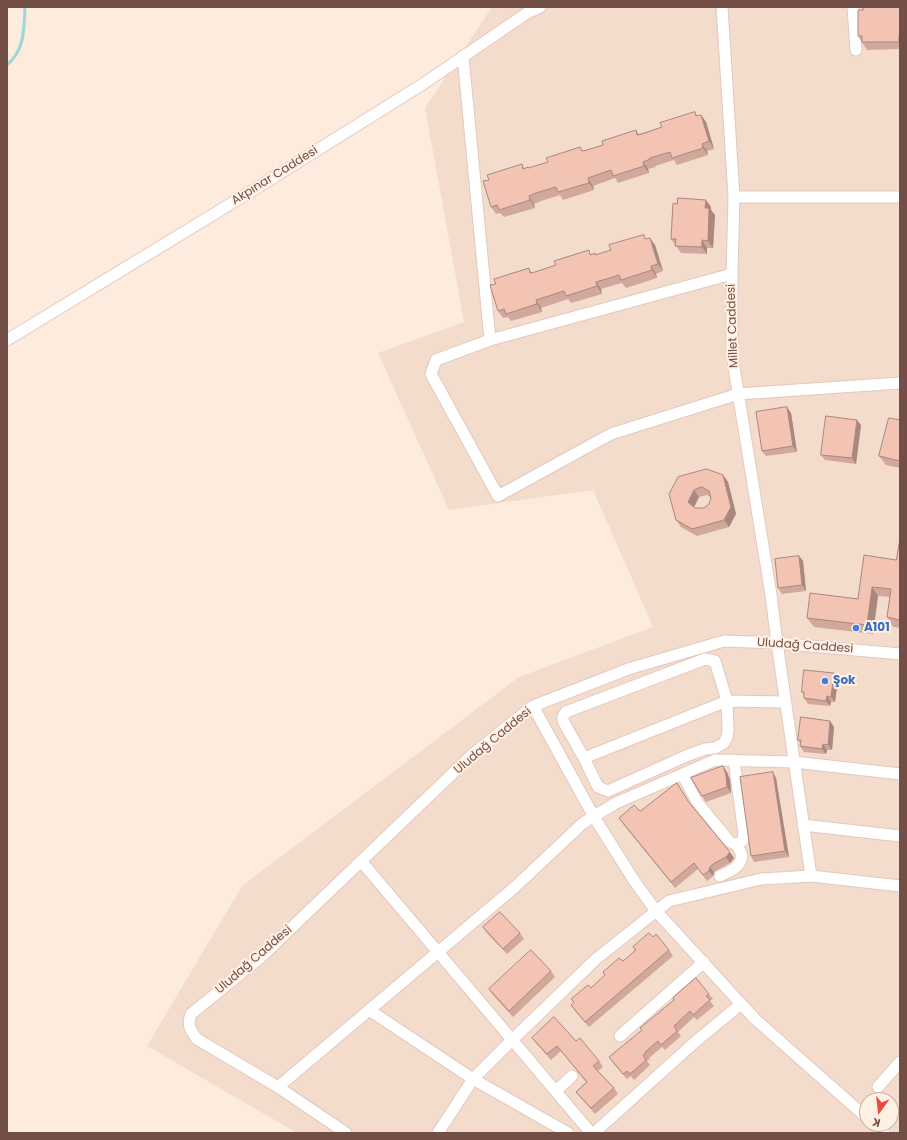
<!DOCTYPE html>
<html>
<head>
<meta charset="utf-8">
<style>
  body { margin:0 }
  #map { position:relative; width:907px; height:1140px; overflow:hidden; background:#fdebdd; font-family:Poppins,sans-serif }
  canvas { display:block }
  .frame { position:absolute; inset:0; border:8px solid #724e46; pointer-events:none }
  .north { position:absolute; left:859px; top:1092px; width:40px; height:40px; box-sizing:border-box; background:#fff0e4; border:1px solid #c7afa5; border-radius:50%; rotate:195deg; font-size:11px; font-weight:700; line-height:16px; text-align:center; color:#724e46 }
  .north::after { content:''; display:block; margin:auto; width:14px; height:18px; background:#eb483e; clip-path:polygon(50% 0,100% 100%,50% 72%,0 100%) }
</style>
</head>
<body>
<div id="map">
<canvas width="907" height="1140"></canvas>
<div class="frame"></div>
<div class="north">K</div>
</div>
<script>
const g = document.querySelector('canvas').getContext('2d');
g.lineJoin = 'round';
function fill(path, color) {
  g.fillStyle = color;
  g.fill(path, 'evenodd');
}
function stroke(path, color, width, dash) {
  g.strokeStyle = color;
  g.lineWidth = width;
  g.lineCap = dash ? 'butt' : 'round';
  g.setLineDash(dash || []);
  g.stroke(path);
}
function write(font, color, halo, rows, align = 'center') {
  g.font = font + ' Poppins,sans-serif';
  g.lineWidth = 4;
  g.setLineDash([]);
  g.textBaseline = 'middle';
  g.strokeStyle = halo;
  g.fillStyle = color;
  for (const [text, x, y, turn = 0] of rows) {
    g.save();
    g.translate(x, y);
    g.rotate((+turn || 0) * Math.PI / 180);
    g.textAlign = isNaN(turn) ? turn : align;
    if (halo) g.strokeText(text, 0, 0);
    g.fillText(text, 0, 0);
    g.restore();
  }
}
const residential = new Path2D(`
  M492,7H900V1133H297L147,1046L242,886L519,677L653,627L593,490L449,510L378,353L464,322L425,108ZM867,1100H891V1124H867Z`);
const stream = new Path2D(`
  M7,65C25,50 24,28 25,7`);
const minor = new Path2D(`
  M722,7L734,197L732,274V355L771,595L777,643L811,876
  M853,7L856,50
  M463,56L490,340
  M734,197H900
  M732,274L490,340L436,360L431,374L498,496L611,434L738,394L900,383
  M7,340L255,189L423,84L527,13L540,7
  M705,659L715,661L727,701L728,731L727,737L724,743L715,748L705,749L686,756L608,791L598,787L584,758L563,721V716L566,712Z
  M533,706L594,817L635,882L656,911L755,1019L867,1118
  M584,758L727,701L785,702
  M682,774L697,802L729,841C734,845 738,845 743,840L744,834L734,760
  M803,825L900,836
  M361,861L591,1133
  M720,876C730,871 740,868 742,856L737,844
  M369,1010L473,1079L568,1133
  M620,1036L704,962
  M278,1087L515,887L583,823L616,803L715,760L794,762L900,774
  M878,1087L900,1062
  M556,1091L572,1076
  M873,1124L884,1133
  M346,1133L278,1087L197,1039C190,1030 187,1025 191,1014L261,957L474,753L533,706L628,669L724,641L777,643L900,654
  M438,1133L473,1079L512,1040L596,959L669,901L761,879L811,876L900,886
  M594,1133L695,1042L741,1004`);
const wall = new Path2D(`
  M900,7V49L867,50L858,36L863,10Z
  M695,112L697,116L701,115L706,122L714,149L707,151L708,155L677,165L674,160L655,166L656,167L648,169L649,173L618,183L615,178L593,186L594,190L563,200L560,195L541,201L534,204L535,208L504,217L500,213L496,214L491,207L489,180L522,164L524,168H529L548,162L580,147L583,151L587,150L603,145L636,130L639,134L662,127Z
  M711,207V210L715,215L713,248H707V254L681,253L671,239Z
  M646,239L655,245L663,271L656,274L657,278L626,288L622,283L618,284L601,289L602,294L571,303L568,299L541,308L542,312L511,321L508,317L503,318L498,311L496,284L529,268L532,273L535,272L591,254L596,255Z
  M791,413L797,452L766,456L762,451Z
  M900,420V468L886,465L879,456Z
  M861,425L856,464L825,460L821,455Z
  M723,475L728,482L736,514L729,527L697,536L681,527L676,520L669,494ZM707,495L710,497L711,498L709,504L704,508H695L694,507L699,497Z
  M900,539V628L893,627L887,617L890,597L878,596L873,634L814,627L807,618L858,599L896,560Z
  M799,556L803,561L806,591L782,594L778,588Z
  M838,679L835,702H831L830,706L808,704L804,698V695L802,692Z
  M830,721L834,727L832,750H827L826,754L804,752L800,746V743L798,740Z
  M727,772L730,780L731,793L706,802L702,796Z
  M776,778L789,857L754,862L751,856Z
  M680,789L689,803L734,858L730,863L717,870L714,872L713,876L707,881L698,869L675,888L623,824L619,818L640,811Z
  M483,927L520,933L524,939L507,954L487,933Z
  M653,937L669,950L673,956L589,1027L575,1011L571,1005L574,1003L571,999L591,988L605,976L603,972L623,961L635,951L633,947Z
  M551,971L555,977L513,1017L493,995L489,989Z
  M709,994L713,999L710,1001L714,1006L697,1020L694,1017L678,1032L681,1036L665,1050L662,1047L649,1058L650,1059L647,1061L650,1065L634,1080L631,1076L627,1079L613,1063L609,1057Z
  M532,1038L576,1041L599,1061L603,1067L598,1071L614,1088L618,1094L595,1114L580,1097L576,1092L586,1082L561,1051L551,1060L536,1043Z`);
const shadedWall = new Path2D(`
  M701,115L706,122L714,149L709,141Z
  M702,144L707,151L708,155L703,148Z
  M643,162L648,169L649,173L644,166Z
  M588,178L593,186L594,190L589,183Z
  M529,196L534,204L535,208L530,200Z
  M706,200L711,207V210L715,215L713,248L708,241L705,208Z
  M650,238L655,245L663,271L658,264Z
  M702,240L707,248V254L702,247Z
  M651,266L656,274L657,278L652,270Z
  M596,282L601,289L602,294L597,286Z
  M536,300L541,308L542,312L537,304Z
  M787,407L791,413L797,452L793,446Z
  M857,420L861,425L856,464L852,458Z
  M723,475L728,482L736,514L729,527L724,520Z
  M694,490L699,497L693,509L688,502Z
  M799,556L803,561L806,591L802,585Z
  M872,587L878,596L873,634L867,625Z
  M834,673L838,679L835,702L831,697Z
  M827,696L831,702L830,706L826,701Z
  M830,721L834,727L832,750L828,745Z
  M823,744L827,750L826,754L822,749Z
  M723,766L727,772L730,780L731,793L727,787Z
  M773,772L776,778L789,857L785,851Z
  M730,852L734,858L730,863L726,857Z
  M710,867L714,872L713,876L709,871Z`);
const building = new Path2D(`
  M863,7H900V35H899V42H862V36H858V10H863Z
  M695,112L696,116L701,115L709,141L702,144L703,148L672,158L670,152L650,158V159L643,162L644,166L613,176L611,170L588,178L589,183L558,192L556,187L536,193L529,196L530,200L499,210L497,205L491,207L483,181L489,180L487,175L522,164L523,169L528,167V168L548,162L546,158L580,147L582,151L587,150L603,145L602,141L636,130L637,135L642,134L662,127L660,123Z
  M678,198L706,200L705,208H709L708,241L702,240V247L675,246L676,239H671L673,203L677,204Z
  M644,235L645,239L650,238L658,264L651,266L652,270L621,280L619,275L613,277L596,282L597,286L566,296L564,291L536,300L537,304L506,314L504,309L498,311L490,285L496,284L494,279L529,268L530,273L535,272L556,265L554,261L589,250L590,255L595,253V255L611,250L609,245Z
  M787,407L793,446L762,451L756,412Z
  M826,416L857,420L852,458L821,455Z
  M889,418L900,420V461L879,456Z
  M707,469L723,475L731,507L724,520L692,529L676,520L669,494L678,477ZM702,487L709,491L711,498L709,504L704,508H695L688,502L694,490Z
  M900,539V620L887,617L891,589L872,587L867,625L807,618L810,593L858,599L864,555L896,560Z
  M799,556L802,585L778,588L775,559Z
  M804,670L834,673L831,697L827,696L826,701L804,698V692H802Z
  M801,717L830,721L828,745L823,744L822,749L800,746L801,740H798Z
  M723,766L726,775L727,787L702,796L691,778Z
  M773,772L785,851L751,856L740,777Z
  M677,783L688,801L730,852L726,857L713,864L710,867L709,871L703,875L694,863L671,882L619,818L634,805L640,811Z
  M500,912L520,933L503,949L483,927Z
  M649,933L653,937L656,934L669,950L585,1022L571,1005L574,1002L571,999L588,985L591,988L605,975L603,972L619,958L623,961L636,950L633,947Z
  M531,950L551,971L509,1011L489,989Z
  M696,978L709,994L706,996L710,1000L693,1015L690,1011L674,1026L677,1031L661,1045L658,1041L645,1052L646,1053L643,1055L646,1060L630,1074L627,1071L623,1074L609,1057L642,1030L640,1028L674,1000L673,998Z
  M554,1017L576,1041L580,1038L599,1061L593,1066L614,1088L591,1108L576,1092L587,1082L557,1046L547,1054L532,1038Z`);
const markers = [
  [856,628,4,"#3f7fe0"],
  [825,681,4,"#3f7fe0"]
];
const streetNames = [
  ["Akpınar Caddesi",275,176,-32],
  ["Millet Caddesi",733,326,-92],
  ["Uludağ Caddesi",805,646,4],
  ["Uludağ Caddesi",493,741,-40],
  ["Uludağ Caddesi",254,960,-41]
];
const shopNames = [
  ["A101",864,628],
  ["Şok",833,681]
];
fill(residential, '#f4dccc');
stroke(stream, '#98d8d7', 3);
stroke(minor, '#e2c8bd', 13);
stroke(minor, '#fff', 11);
fill(wall, '#d1a89b');
fill(shadedWall, '#aa887e');
fill(building, '#f3c3b4');
stroke(building, '#aa887e', 1);
for (const [x, y, r, color] of markers) {
  const dot = new Path2D();
  dot.arc(x, y, r, 0, 2 * Math.PI);
  g.fillStyle = color;
  g.fill(dot);
  stroke(dot, '#fff0e4', 1.5);
}
write('12px', '#724e46', '#fff0e4', streetNames);
write('bold 12px', '#366cbe', '#fff0e4', shopNames, 'left');
</script>
</body>
</html>
